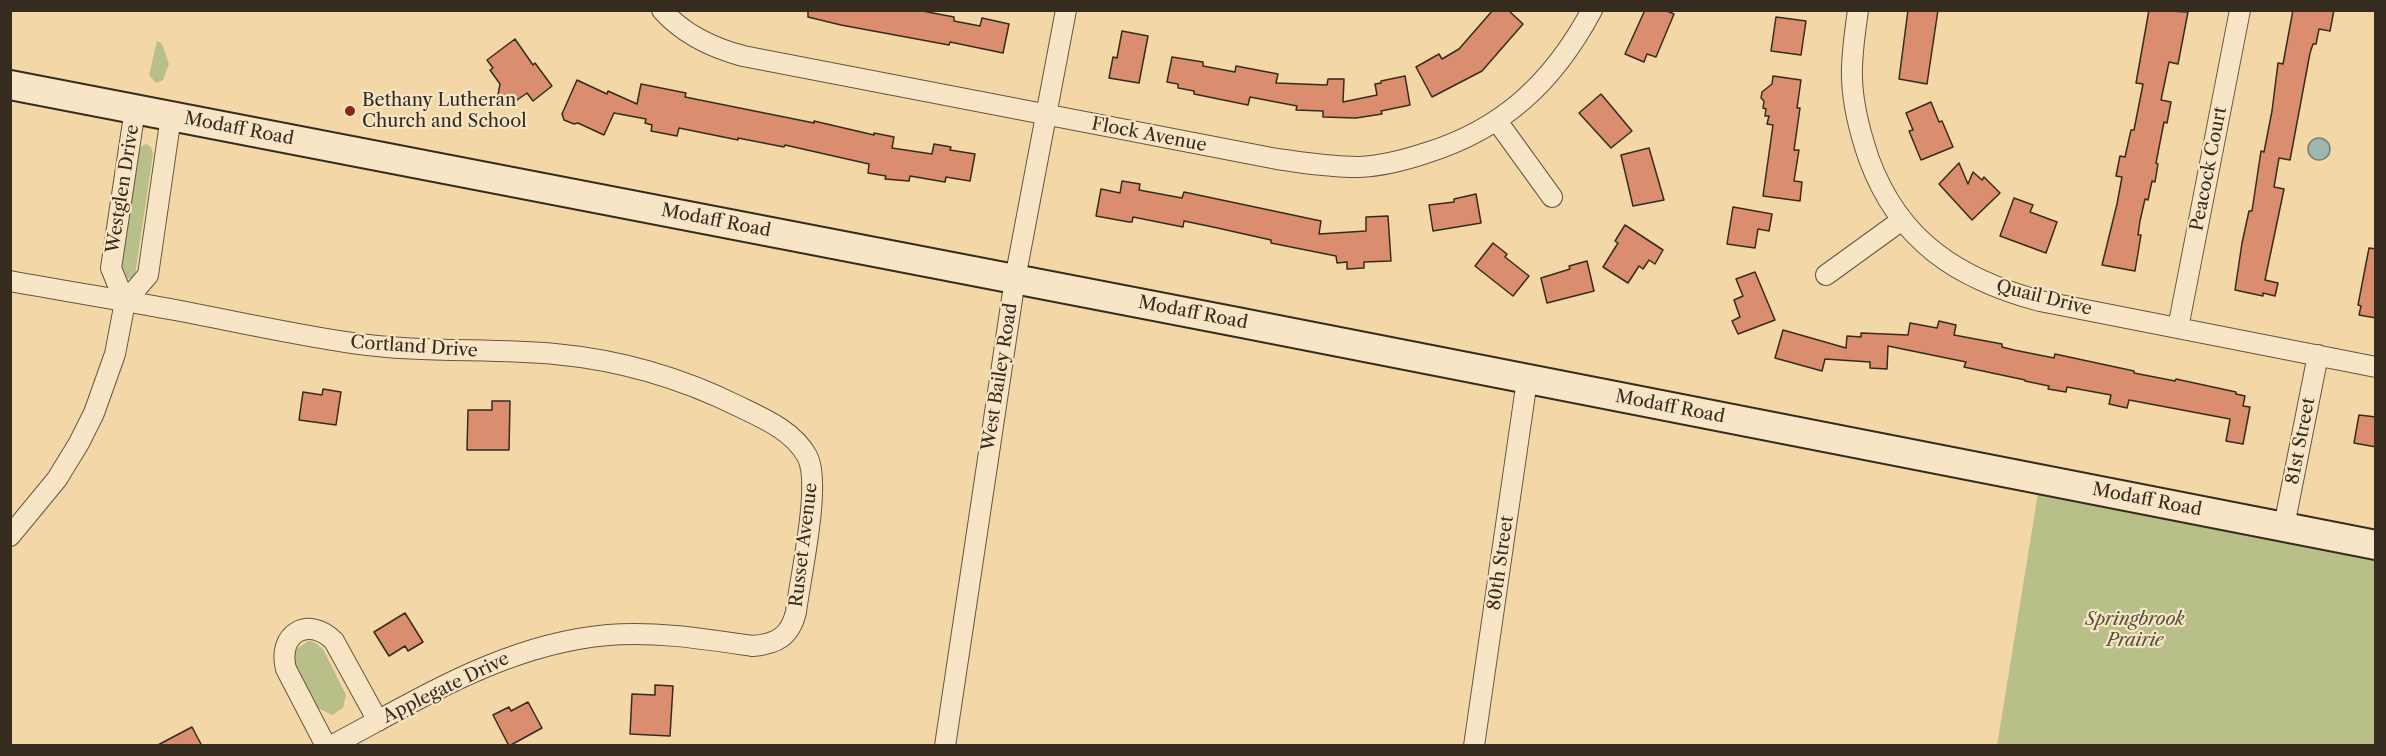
<!DOCTYPE html>
<html>
<head>
<meta charset="utf-8">
<style>
  body { margin:0 }
  #map { position:relative; width:2386px; height:756px; overflow:hidden; background:#f3d7a7; font-family:"Libre Caslon Text",serif }
  canvas { display:block }
  .frame { position:absolute; inset:0; border:12px solid #362b1f; pointer-events:none }
</style>
</head>
<body>
<div id="map">
<canvas width="2386" height="756"></canvas>
<div class="frame"></div>
</div>
<script>
const g = document.querySelector('canvas').getContext('2d');
g.lineJoin = 'round';
function fill(path, color) {
  g.fillStyle = color;
  g.fill(path, 'evenodd');
}
function stroke(path, color, width, dash) {
  g.strokeStyle = color;
  g.lineWidth = width;
  g.lineCap = dash ? 'butt' : 'round';
  g.setLineDash(dash || []);
  g.stroke(path);
}
function write(font, color, halo, rows, align = 'center') {
  g.font = font + ' "Libre Caslon Text",serif';
  g.lineWidth = 4.5;
  g.setLineDash([]);
  g.textBaseline = 'middle';
  g.strokeStyle = halo;
  g.fillStyle = color;
  for (const [text, x, y, turn = 0] of rows) {
    g.save();
    g.translate(x, y);
    g.rotate((+turn || 0) * Math.PI / 180);
    g.textAlign = isNaN(turn) ? turn : align;
    if (halo) g.strokeText(text, 0, 0);
    g.fillText(text, 0, 0);
    g.restore();
  }
}
const green = new Path2D(`
  M157,41L162,44L169,64L163,80L156,83L149,75Z
  M146,144L151,147L153,154L135,275L131,279L120,275L137,149Z
  M2038,493L2375,560V745L1997,746Z
  M308,641L314,642L323,649L346,695L343,708L332,715L318,708L294,663L295,650Z`);
const water = new Path2D(`
  M2308 149a11 11 0 1 1 22 0a11 11 0 1 1-22 0Z`);
const building = new Path2D(`
  M808,10H917L954,17V21L980,26L982,18L1009,24L1003,53L950,42L949,45L841,25L808,17Z
  M1493,10H1508L1523,24L1482,71L1432,97L1416,67L1439,54L1442,59L1459,49Z
  M1645,10H1665L1674,14L1656,57L1647,54L1644,62L1625,54Z
  M1908,10H1938L1927,84L1899,79Z
  M2149,10L2188,12L2178,64L2169,62L2161,100L2171,102L2167,123L2164,122L2156,163L2158,164L2155,182L2152,181L2148,200L2145,199L2140,221L2138,235H2141L2135,271L2102,265L2117,204L2122,177L2116,176L2120,156L2125,157L2131,130H2134L2143,84L2136,83Z
  M2293,10H2334L2330,31L2319,29L2316,44H2313L2310,53L2290,160L2279,158L2274,187L2284,189L2265,280L2278,283L2275,296L2263,293V296L2235,290L2242,243L2249,211H2252L2261,151L2264,152L2272,111L2278,63L2283,64Z
  M1776,17L1806,21L1801,55L1771,51Z
  M1122,31L1148,36L1139,83L1109,78L1113,57L1117,58Z
  M515,39L533,65L535,63L552,86L533,101L527,93L517,100L513,96L498,95L500,84L490,70L493,68L487,60Z
  M1172,57L1203,62V66L1235,72L1236,66L1278,74L1276,83L1327,85L1328,79H1344L1343,102L1377,95L1375,84L1381,83V81L1405,76L1410,105L1381,111L1382,114L1356,118L1323,117V111L1296,110L1297,106L1250,97L1248,105L1194,94V91L1178,88V84L1167,82Z
  M1773,76L1801,80L1797,108H1800L1794,150H1799L1794,181L1802,182L1800,201L1763,196L1773,125L1767,124L1769,116H1765L1766,109L1763,108L1764,101L1761,98L1762,92L1772,84Z
  M577,80L607,94L608,91L637,104L641,84L686,93L685,97L814,123V121L874,135V133L894,137L892,148L932,154L934,144L951,147L950,150L975,154L970,181L946,177L945,182L910,176L909,181L885,179L886,176L868,173L869,164L785,145L784,147L738,138V140L679,128L677,136L651,131L652,125L645,123L646,119L614,113L604,135L578,123L574,124L564,120L562,114Z
  M1601,94L1632,131L1611,148L1579,113Z
  M1931,102L1939,122L1942,121L1953,147L1921,160L1909,131L1913,130L1906,113Z
  M1649,148L1664,200L1633,206L1621,155Z
  M1959,163L1968,184L1973,172L1982,180L1984,177L2000,193L1972,220L1939,184Z
  M1122,181L1140,184L1139,190L1182,198L1184,192L1321,221L1319,234L1366,231V217L1388,216L1391,261L1364,262V268L1347,269V262L1337,263L1336,256L1271,243V240L1213,227L1184,221L1183,227L1133,217L1132,222H1129L1096,216L1101,189L1120,193Z
  M1476,194L1481,223L1433,231L1429,205L1454,202V199Z
  M2014,198L2033,205L2030,212L2057,222L2046,253L2000,236Z
  M1733,207L1772,214L1769,231L1758,229L1755,248L1727,244Z
  M1625,225L1663,250L1655,264L1649,260L1643,269L1639,266L1628,283L1603,267L1618,243L1615,241Z
  M1493,243L1507,254L1505,257L1529,276L1513,296L1475,266Z
  M2369,248L2376,249V318L2359,315L2361,306L2358,305Z
  M1587,261L1594,291L1547,303L1541,278L1570,269L1569,266Z
  M1755,272L1775,320L1738,334L1732,321L1740,317L1734,300L1743,296L1736,279Z
  M1939,321L1956,325L1954,335L2002,344V347L2014,350L2054,358L2055,354L2134,371V373L2175,381L2176,379L2236,392V394L2245,396L2243,406L2250,407L2243,444L2226,441L2230,419L2129,400L2127,408L2109,404L2111,395L2067,387L2066,392L2048,389L2049,386L2025,381V380L1964,367L1966,362L1888,346L1887,369L1870,368V362L1825,359L1822,371L1775,358L1783,330L1846,348L1847,336L1861,337V333L1908,335L1910,323L1937,328Z
  M323,389L341,392L336,425L299,420L303,392L322,395Z
  M492,401H510L509,450H467L468,410H492Z
  M2359,415L2376,417V447L2354,443Z
  M405,613L423,642L408,651L405,646L389,656L374,632Z
  M655,685L673,686L670,736L630,734L632,694L655,695Z
  M528,702L542,728L509,746L493,715L509,707L511,711Z
  M192,727L202,746H156Z`);
const street = new Path2D(`
  M662,10C684,35 713,48 743,56L1277,159C1304,163 1331,167 1359,167C1382,166 1405,160 1426,153C1504,129 1554,81 1592,10
  M1858,10C1855,33 1851,56 1852,79C1853,106 1860,133 1869,159C1899,241 1958,279 2040,301L2376,367
  M1497,121L1552,197
  M1826,275L1902,220
  M10,281C69,292 128,301 186,312C242,323 297,335 352,343C420,353 488,348 555,354C620,360 682,378 740,407C765,419 793,431 807,456C822,483 800,578 796,612C790,637 776,644 753,646C705,639 656,631 608,635C505,644 420,699 331,746
  M125,302L148,275L171,116
  M2178,328L2240,10
  M2284,526L2318,355
  M10,536L57,479L79,443L94,413L115,354L125,302L111,268L135,109
  M326,746L286,669C277,634 308,615 334,641L378,721
  M945,746L1015,279L1066,10
  M1474,746L1527,380`);
const secondary = new Path2D(`
  M10,85L1237,322L2376,545`);
const markers = [
  [350,111,6,"#8f2418"]
];
const poiNames = [
  ["Bethany Lutheran",362,101],
  ["Church and School",362,122]
];
const streetNames = [
  ["Modaff Road",239,129,11],
  ["Flock Avenue",1149,135,11],
  ["Peacock Court",2209,169,-79],
  ["Westglen Drive",123,189,-81],
  ["Modaff Road",716,221,11],
  ["Quail Drive",2044,298,14],
  ["Modaff Road",1193,313,11],
  ["Cortland Drive",414,347,4],
  ["West Bailey Road",1000,377,-81],
  ["Modaff Road",1670,407,11],
  ["81st Street",2301,441,-79],
  ["Modaff Road",2147,500,11],
  ["Russet Avenue",804,545,-83],
  ["80th Street",1501,563,-82],
  ["Applegate Drive",446,688,-26]
];
const parkNames = [
  ["Springbrook",2135,620],
  ["Prairie",2135,641]
];
fill(green, '#b8bf89');
fill(water, '#9db8ae');
stroke(water, '#748075', 1.5);
fill(building, '#db8e6f');
stroke(building, '#362b1f', 1.5);
stroke(street, '#655641', 22);
stroke(secondary, '#362b1f', 32);
stroke(street, '#f7e5c6', 20);
stroke(secondary, '#f7e5c6', 28);
for (const [x, y, r, color] of markers) {
  const dot = new Path2D();
  dot.arc(x, y, r, 0, 2 * Math.PI);
  g.fillStyle = color;
  g.fill(dot);
  stroke(dot, '#f7e5c6', 2);
}
write('18px', '#362b1f', '#f7e5c6', poiNames, 'left');
write('18px', '#362b1f', '#f7e5c6', streetNames);
write('italic 18px', '#56503a', '#f7e5c6', parkNames);
</script>
</body>
</html>
